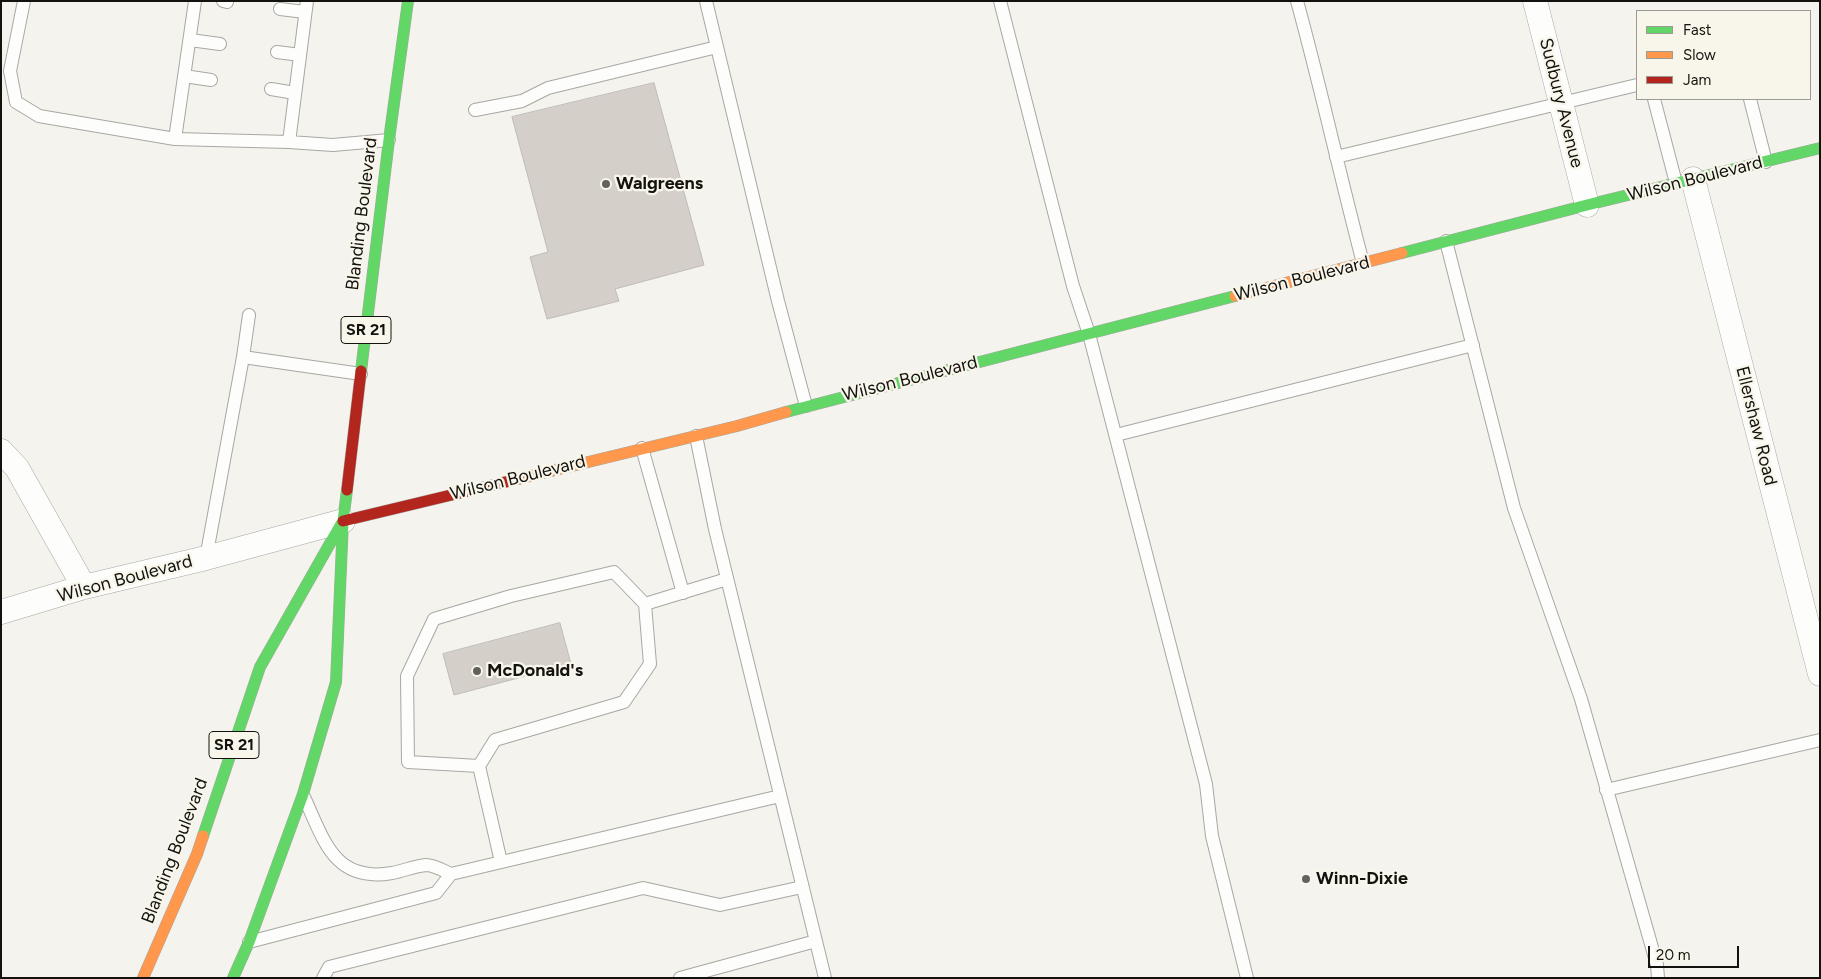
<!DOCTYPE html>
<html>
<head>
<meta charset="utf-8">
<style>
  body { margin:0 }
  #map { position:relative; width:1821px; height:979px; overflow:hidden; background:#f4f3ee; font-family:Figtree,sans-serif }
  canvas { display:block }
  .frame { position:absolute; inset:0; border:2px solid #13120e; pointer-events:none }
  .legend { position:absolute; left:1636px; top:10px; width:175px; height:90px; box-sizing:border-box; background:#f8f5ea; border:1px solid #9c9a92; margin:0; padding:6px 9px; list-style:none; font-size:15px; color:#13120e }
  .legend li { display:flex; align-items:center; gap:10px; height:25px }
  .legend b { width:25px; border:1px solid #9c9a92 }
  .scale { position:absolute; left:1648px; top:946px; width:91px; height:22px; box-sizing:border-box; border:2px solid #13120e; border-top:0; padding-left:6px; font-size:15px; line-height:18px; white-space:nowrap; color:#13120e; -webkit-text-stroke:4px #f8f5ea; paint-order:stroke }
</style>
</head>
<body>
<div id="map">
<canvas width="1821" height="979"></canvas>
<div class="frame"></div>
<ul class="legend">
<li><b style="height:6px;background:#63d668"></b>Fast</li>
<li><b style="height:6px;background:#ff974d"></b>Slow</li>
<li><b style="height:6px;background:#b3261e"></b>Jam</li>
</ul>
<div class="scale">20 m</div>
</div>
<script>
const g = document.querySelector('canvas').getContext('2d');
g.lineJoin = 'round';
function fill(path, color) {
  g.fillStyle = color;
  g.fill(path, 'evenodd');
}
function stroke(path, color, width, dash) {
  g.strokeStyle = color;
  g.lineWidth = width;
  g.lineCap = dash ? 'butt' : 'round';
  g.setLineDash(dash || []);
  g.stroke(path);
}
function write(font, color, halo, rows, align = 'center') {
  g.font = font + ' Figtree,sans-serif';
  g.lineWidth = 4.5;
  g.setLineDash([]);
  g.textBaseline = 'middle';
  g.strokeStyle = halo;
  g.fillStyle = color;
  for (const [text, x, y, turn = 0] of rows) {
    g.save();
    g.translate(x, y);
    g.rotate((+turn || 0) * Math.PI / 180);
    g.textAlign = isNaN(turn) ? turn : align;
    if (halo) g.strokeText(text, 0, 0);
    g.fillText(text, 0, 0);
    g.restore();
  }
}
const building = new Path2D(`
  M654,83L704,265L615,289L619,301L547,319L530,257L548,252L512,117Z
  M560,623L571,664L454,695L443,654Z`);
const lane = new Path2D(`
  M24,1L10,71L16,102L39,116L175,139L289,142
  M223,1L227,2
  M307,1L289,142L333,145L389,140
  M706,1L778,301L806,406
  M1000,1L1073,286L1089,334L1206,784L1212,836L1247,978
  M1297,1C1321,88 1340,176 1363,263
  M280,9L305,12
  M190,40L220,44
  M277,52L300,55
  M184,76L211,80
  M271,89L295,93
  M1654,99L1676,183
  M1750,99L1766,162
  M475,110L522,101L548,88L717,47
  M175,139L195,1
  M1336,157L1637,85
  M1446,241L1514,508L1581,699L1657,965L1658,978
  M243,357L361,374
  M1116,435L1473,345
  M696,436L715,529L825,978
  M642,448L683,593
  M206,558L243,357L249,315
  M645,604L727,579
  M479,766L408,762L407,676L434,619L511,596L614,572L645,604L650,664L624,702L495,740L479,766L501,862
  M1606,790L1820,740
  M304,797C324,840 334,883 392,873C403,871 415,866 426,865C434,865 444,871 451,874L780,796
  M249,942L436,893L451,874
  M323,978L329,967L643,888L720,905L802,887
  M680,978L816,941`);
const street = new Path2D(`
  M1535,1L1587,205
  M1693,179L1820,674
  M1,451L17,468L84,587
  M1,612L84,587L206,558L343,521`);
const fast = new Path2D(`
  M1402,253L1587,205L1820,148
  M361,371L389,140L408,1
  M786,412L1235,296
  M203,836L260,667L341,524
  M233,978L249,942L303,794L336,682L343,521L347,490`);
const slow = new Path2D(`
  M1235,296L1402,253
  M518,479L737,426L786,412
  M143,978L197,854L203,836`);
const jam = new Path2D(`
  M347,490L361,371
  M343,521L518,479`);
const markers = [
  [606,184,5,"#62615c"],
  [477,671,5,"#62615c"],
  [1306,879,5,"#62615c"]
];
const shields = [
  [366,330,50],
  [234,745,50]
];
const shieldNames = [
  ["SR 21",366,330],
  ["SR 21",234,745]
];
const streetNames = [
  ["Sudbury Avenue",1561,103,76],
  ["Wilson Boulevard",1695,179,-14],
  ["Blanding Boulevard",362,214,-83],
  ["Wilson Boulevard",1302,279,-14],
  ["Wilson Boulevard",910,379,-14],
  ["Ellershaw Road",1756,426,76],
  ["Wilson Boulevard",518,478,-14],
  ["Wilson Boulevard",125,579,-15],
  ["Blanding Boulevard",175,851,-69]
];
const poiNames = [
  ["Walgreens",616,184],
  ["McDonald's",487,671],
  ["Winn-Dixie",1316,879]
];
fill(building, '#d5cfca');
stroke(building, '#bebbb8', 1);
stroke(lane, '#a8a7a2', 14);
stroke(street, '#a8a7a2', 25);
stroke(fast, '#a8a7a2', 12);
stroke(slow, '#a8a7a2', 12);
stroke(jam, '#a8a7a2', 12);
stroke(lane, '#fdfdfc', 12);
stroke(street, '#fdfdfc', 24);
stroke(fast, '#63d668', 11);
stroke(slow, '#ff974d', 11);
stroke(jam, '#b3261e', 11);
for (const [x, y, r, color] of markers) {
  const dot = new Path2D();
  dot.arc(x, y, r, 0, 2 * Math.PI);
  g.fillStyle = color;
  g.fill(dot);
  stroke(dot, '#f8f5ea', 2);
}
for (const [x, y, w] of shields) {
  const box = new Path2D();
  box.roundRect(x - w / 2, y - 13.5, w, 27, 4);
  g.fillStyle = '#f8f5ea';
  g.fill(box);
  stroke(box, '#13120e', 1);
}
write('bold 16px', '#13120e', null, shieldNames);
write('18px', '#13120e', '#f8f5ea', streetNames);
write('bold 18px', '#13120e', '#f8f5ea', poiNames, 'left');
</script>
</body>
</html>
